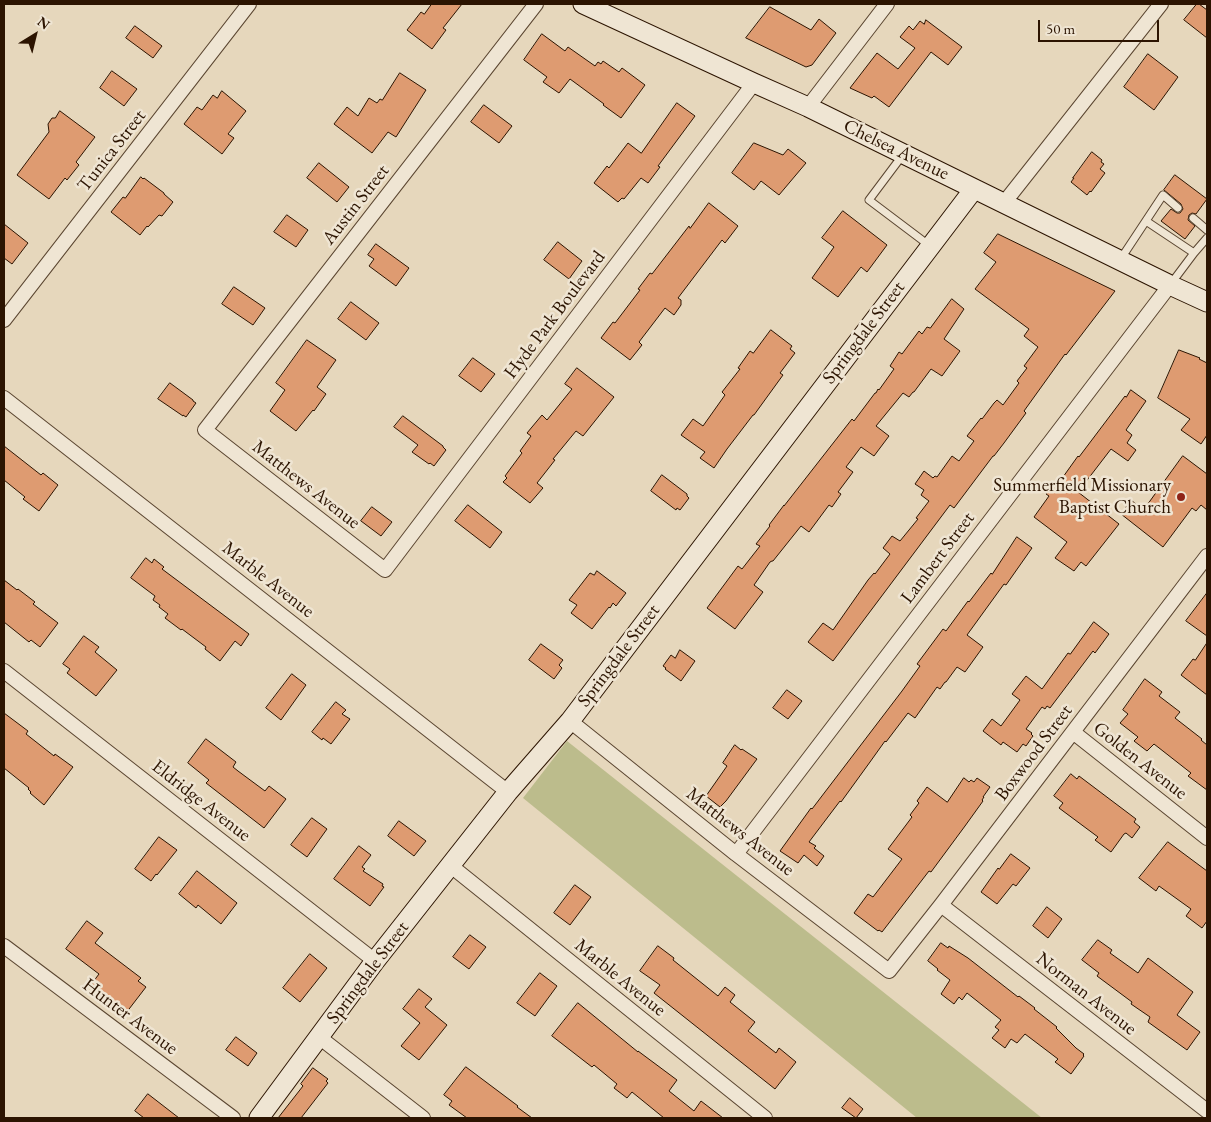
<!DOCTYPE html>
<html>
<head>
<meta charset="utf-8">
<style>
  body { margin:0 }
  #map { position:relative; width:1211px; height:1122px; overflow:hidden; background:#e6d7bc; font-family:"EB Garamond",serif }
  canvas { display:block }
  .frame { position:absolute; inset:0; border:5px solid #2c1401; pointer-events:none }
  .north { position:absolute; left:10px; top:10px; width:50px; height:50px; -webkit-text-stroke:4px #efe5d3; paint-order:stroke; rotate:36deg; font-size:14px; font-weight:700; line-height:20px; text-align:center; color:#2c1401 }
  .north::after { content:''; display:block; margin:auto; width:18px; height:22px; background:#2c1401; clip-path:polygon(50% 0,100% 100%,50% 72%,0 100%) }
  .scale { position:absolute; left:1038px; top:20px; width:121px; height:22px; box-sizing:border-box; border:2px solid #2c1401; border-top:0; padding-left:6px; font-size:15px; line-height:18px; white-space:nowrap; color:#2c1401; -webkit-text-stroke:4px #efe5d3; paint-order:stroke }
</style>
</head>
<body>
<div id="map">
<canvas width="1211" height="1122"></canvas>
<div class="frame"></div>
<div class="north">N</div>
<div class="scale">50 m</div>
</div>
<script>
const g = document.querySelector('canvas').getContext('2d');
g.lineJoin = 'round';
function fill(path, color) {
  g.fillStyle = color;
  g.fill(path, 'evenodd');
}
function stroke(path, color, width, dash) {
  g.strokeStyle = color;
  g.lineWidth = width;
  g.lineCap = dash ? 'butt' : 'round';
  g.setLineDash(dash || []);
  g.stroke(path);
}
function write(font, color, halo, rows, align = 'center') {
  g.font = font + ' "EB Garamond",serif';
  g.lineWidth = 5;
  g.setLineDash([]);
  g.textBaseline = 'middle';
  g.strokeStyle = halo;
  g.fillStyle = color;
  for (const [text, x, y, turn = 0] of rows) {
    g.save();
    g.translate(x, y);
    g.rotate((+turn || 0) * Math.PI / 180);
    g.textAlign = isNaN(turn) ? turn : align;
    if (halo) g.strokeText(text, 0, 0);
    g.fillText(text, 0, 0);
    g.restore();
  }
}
const green = new Path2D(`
  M567,741L1042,1118H917L523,798Z`);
const building = new Path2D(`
  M432,4H462L443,28L446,30L432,49L407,30L421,12L424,14Z
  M1197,4H1199L1207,10V38L1184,20Z
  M770,7L811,30L819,19L836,33L812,65L806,67L746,38Z
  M926,20L962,47L948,65L931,52L889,107L874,96L872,98L850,88L877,53L898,69L915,48L900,37L909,26L913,30L920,21L924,24Z
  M135,26L162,46L153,58L126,38Z
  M542,34L565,51L568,47L595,66L598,62L601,64L603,61L619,72L622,68L645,85L621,118L603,105L604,104L570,79L559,93L543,82L547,77L524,60Z
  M1148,54L1178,77L1154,110L1124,87Z
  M112,71L137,89L124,106L100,88Z
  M400,73L426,90L396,137L388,132L372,153L334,124L347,107L358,116L369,98L377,103L380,99L382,100Z
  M222,91L246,111L228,134L234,138L222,154L184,124L197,107L202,110L213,95L217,98Z
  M677,103L695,116L658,166L660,167L648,183L641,178L624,199L622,198L618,202L594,183L607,166L609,168L628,143L641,153Z
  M484,105L512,126L499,143L471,122Z
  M60,111L95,137L76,162L79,165L67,180L65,178L49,199L17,175L49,132L48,124L52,118H55Z
  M754,143L783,155L788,149L806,163L779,195L761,181L754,190L732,173Z
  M1092,152L1102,160L1101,162L1104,164L1100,169L1105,173L1091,192L1090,191L1087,195L1071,182L1074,178H1073Z
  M319,163L349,187L337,202L307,178Z
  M1175,175L1207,199L1196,214L1192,213L1189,215L1188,220L1195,226L1185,239L1161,221L1171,209L1177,213H1180L1183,209L1181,204L1164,190Z
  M141,177L143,179L144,178L164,193V194L173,202L162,216L159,215L148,227L147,226L140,235L111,212L123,197L125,198Z
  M709,203L738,226L725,243L722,240L678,298L681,300V305L674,315L665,308L639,342L642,345L630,360L601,338L613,322L615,323L640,290L638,289L650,273L652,274L689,226L690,228Z
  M843,211L887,245L867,272L861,267L838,297L812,278L834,247L822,238Z
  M287,215L308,230L296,247L274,232Z
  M4,224L28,243L12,264L4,258Z
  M998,234L1115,291L1066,355L1065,354L1024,411L1026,413L1004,443L994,456H993L954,508L950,505L833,661L808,642L823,623L833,630L868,580L874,573L875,574L890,554L883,548L892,536L900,541L918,519L916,518L929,501L921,495L924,490L915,484L924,471L933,478L935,476L937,477L952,456L959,461L974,441L967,436L981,418L982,419L994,403L997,400L1003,405L1019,383L1017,381L1027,368L1024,366L1038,347L1024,336L1029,329L975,289L996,262L984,253Z
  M558,242L582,261L569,279L544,260Z
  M376,244L409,268L396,286L369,266L374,259L368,255Z
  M234,287L265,308L253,325L222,304Z
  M952,299L964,309L944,339L960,351L942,376L931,369L914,392H913L909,397L903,393L876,426L889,436L874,456L861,447L846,467L853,472L838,492L841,494L832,507L829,505L809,532L801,526L773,561H772L770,562L754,585L763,592L735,629L707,608L738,566L742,569L760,546L756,544L770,526L769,525L784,505V506L852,419L854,421L875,393H876L878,389L879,390L894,369L890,366L899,352L902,354L919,331L922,334L927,327L930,328Z
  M351,302L379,323L366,340L338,319Z
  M771,330L792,346L790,349L795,353L780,373L783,375L754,415H753L727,449L714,468L700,458L705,452L681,435L693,419L703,426L725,395L722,392L740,369L738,368L750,351L753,353Z
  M307,340L336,360L317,387L326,394L314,411L313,410L296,431L270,411L285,390L276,383Z
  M1179,350L1200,358L1199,359L1207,363V435L1201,444L1181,430L1190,419L1158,398Z
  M473,358L495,374L481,392L459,376Z
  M577,368L614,397L583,436L576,431L553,459L555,460L537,483L543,488L530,503L503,482L507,478L505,476L522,453L520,451L531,436L527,433L542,415L547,420L572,389L565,384Z
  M170,383L193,400V401L196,403L186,417L183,415V416L158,399Z
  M1131,390L1146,401L1126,430L1132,435L1127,443L1136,450L1128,461L1111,449L1078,492L1119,524L1086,566L1081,562L1074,571L1055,558L1067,542L1034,517L1049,496L1046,494L1055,482L1058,484L1078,456L1079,457L1125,396L1126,397Z
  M403,416L443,446V447L446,450L434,466L430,463L429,464L412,452L418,445L394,427Z
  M4,446L41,475L43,473L58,485L39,511L23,499L25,497L4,480Z
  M1183,456L1207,474V510L1201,505L1196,511L1192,508L1163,547L1121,514L1131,500L1143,510Z
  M662,475L687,494V496L689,498L680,510L677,508L676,510L651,491Z
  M468,505L502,532L490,548L455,521Z
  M372,507L392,522L381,536L361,521Z
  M1017,537L1032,548L1006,585L1004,584L967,635L983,647L965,672L957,667L946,682H945L940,689L937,687L915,718L908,713L886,742L885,741L870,762L841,802L840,801L809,842L816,846L814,848L824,856L817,866L804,855L798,863L780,851L811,808L812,809L902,691L920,666L917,664L943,629L946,631L968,601L969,602L991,573L992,574Z
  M146,558L152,563L154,559L164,567L162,569L249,634L241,646L235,641L220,661L205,649L206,647L182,629L181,630L165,618L168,614L159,607L160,605L153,600L155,596L131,578Z
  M597,571L626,593L616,606L613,603L610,608L609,607L592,629L571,613L577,605L569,600L590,573L594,575Z
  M4,580L17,590L18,589L35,602L33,604L58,623L40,647L31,640L29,642L4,622Z
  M1207,593V636L1186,621Z
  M1094,622L1109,634L1095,653L1093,651L1050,708L1047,706L1045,709L1042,707L1026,729L1032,733L1031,734L1033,736L1026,746L1023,744L1017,752L1003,742L1001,745L983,731L992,719L1001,726L1020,700L1012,694L1026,676L1042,689L1068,653L1070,654Z
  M84,636L99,647L95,652L117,670L96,696L67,673L70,669L63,664Z
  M1207,643V695L1181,675L1193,659L1195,660Z
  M541,644L563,660L559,665L562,668L554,679L529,660Z
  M680,650L695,661L681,681L665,669L666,668L663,666L671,655L675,658Z
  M292,674L306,685L281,720L266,708Z
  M1145,679L1162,692L1159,696L1180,712L1175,718L1202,739L1201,740L1207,745V790L1188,776L1191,773L1154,744L1147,751L1134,741L1138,737L1120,723L1128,714L1123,710Z
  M787,690L802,701L788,719L773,708Z
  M336,702L346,710L342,714L350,719L331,744L323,738L322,740L312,732Z
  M4,713L28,731L26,734L54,756L55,754L73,767L44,805L30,793L31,792L28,789L29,788L4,768Z
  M206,739L236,762L233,767L238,771L265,791L269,786L286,799L264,828L206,783L209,780L188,763Z
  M735,745L741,750L742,749L757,759L726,801L720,807L706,796L727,766L723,763Z
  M1071,774L1077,779L1079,776L1136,819L1134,822L1140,827L1132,838L1126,833L1124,834L1111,852L1095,840L1098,837L1059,808L1063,803L1054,796Z
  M964,778L969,782L971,780L974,782L977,778L990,787L983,797H984L982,800L983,801L965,826L931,872L929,871L882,932L879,930L878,931L854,913L868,894L873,897L902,859L888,849L912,817L910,815L919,803L917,801L927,787L947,802Z
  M312,818L327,829L307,857L291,845Z
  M399,821L426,841L414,856L388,836Z
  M159,837L177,850L157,875L156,874L151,881L135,869Z
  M1168,842L1207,871V921L1202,928L1186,916L1191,909L1159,886L1156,891L1139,878Z
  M359,846L371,855L362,867L365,869L363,871L383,884L382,886L384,887L370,906L334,879Z
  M1011,854L1030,868L1016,886L1013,884L997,904L981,892L998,868L999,869Z
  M197,871L237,903L221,924L198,905L196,908L179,894Z
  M575,885L591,897L570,925L554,913Z
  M1047,907L1062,919L1048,938L1033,926Z
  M87,921L103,933L95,943L141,978L138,981L146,987L126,1013L124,1012L123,1013L112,1004V1003L110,1001L90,986L99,974L66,949Z
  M470,935L486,947L469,969L453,957Z
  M1098,940L1112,950L1110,953L1138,973L1148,958L1193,992L1177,1015L1200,1032L1187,1050L1148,1022L1150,1017L1131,1004L1132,1002L1097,976L1099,973L1082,960Z
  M941,943L948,948L949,946L968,958L1018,997L1019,996L1035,1008L1034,1009L1057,1027L1056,1028L1076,1048L1084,1054L1083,1055L1084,1056L1071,1074L1055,1062L1058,1059L1025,1034L1017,1043L1011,1039L1005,1048L992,1038L999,1030L995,1027L1001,1020L967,993L962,1000L959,997L954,1004L941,994L950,980L937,970L938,969L928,961Z
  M658,946L674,958L673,960L718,996L725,987L735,995L730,1002L755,1022L748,1031L776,1053L779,1048L796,1062L775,1089L654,993L660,985L640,971Z
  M310,954L327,968L300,1002L283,988Z
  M540,973L557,986L535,1016L517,1003Z
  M419,989L432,999L425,1007L447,1025L419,1060L401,1046L420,1023L403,1009Z
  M578,1003L638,1052V1051L677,1080L669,1091L694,1111L701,1101L723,1118H664L632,1092L627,1098L614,1088L617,1084L594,1065L592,1067L552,1036Z
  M236,1037L257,1053L248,1066L226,1050Z
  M466,1067L518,1106L517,1107L532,1118H467L449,1105L452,1101L444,1095Z
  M313,1068L328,1079L326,1081L328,1083L301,1118H278L303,1086L301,1084Z
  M148,1094L179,1118H144L135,1111Z
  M850,1098L863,1109L856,1118L842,1108Z`);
const lane = new Path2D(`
  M902,156L869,200L930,246
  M1193,218L1207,230
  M1146,221L1194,253L1207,238
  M1120,260L1163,195L1178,208
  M1170,285L1194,253`);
const street = new Path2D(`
  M536,4L205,430L385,570L754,83
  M808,107L887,4
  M1004,203L1161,4
  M4,320L249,4
  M4,398L508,792
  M4,671L375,961
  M570,721L736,854L889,971L941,905L1207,556
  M1073,732L1207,838
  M736,854L1170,285
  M451,866L765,1118
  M941,905L1207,1111
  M4,946L233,1118
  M319,1037L423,1118`);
const secondary = new Path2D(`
  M583,4L754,83L808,107L1170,285L1207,302
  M259,1118L375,961L508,792L570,721L974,189`);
const markers = [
  [1181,497,5,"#8f2418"]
];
const streetNames = [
  ["Chelsea Avenue",896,150,26],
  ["Tunica Street",112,151,-52],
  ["Austin Street",356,205,-52],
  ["Hyde Park Boulevard",555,315,-53],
  ["Springdale Street",864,333,-53],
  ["Matthews Avenue",306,485,38],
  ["Lambert Street",938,558,-53],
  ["Marble Avenue",268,580,38],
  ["Springdale Street",619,656,-53],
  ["Boxwood Street",1034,753,-53],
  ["Golden Avenue",1140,761,38],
  ["Eldridge Avenue",201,801,38],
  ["Matthews Avenue",740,832,38],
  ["Springdale Street",368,973,-53],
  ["Marble Avenue",620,978,39],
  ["Norman Avenue",1086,994,38],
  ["Hunter Avenue",130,1017,37]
];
const poiNames = [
  ["Summerfield Missionary",1171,486],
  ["Baptist Church",1171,508]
];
fill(green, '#bcbc8c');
fill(building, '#de9b71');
stroke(building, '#2c1401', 1);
stroke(lane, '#5a4530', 9);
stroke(street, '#5a4530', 16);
stroke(secondary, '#2c1401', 21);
stroke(lane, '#efe5d3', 7);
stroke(street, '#efe5d3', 14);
stroke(secondary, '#efe5d3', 19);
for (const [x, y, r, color] of markers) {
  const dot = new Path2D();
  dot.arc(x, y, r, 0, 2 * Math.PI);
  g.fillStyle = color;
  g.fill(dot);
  stroke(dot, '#efe5d3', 2);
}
write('19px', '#2c1401', '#efe5d3', streetNames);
write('19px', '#2c1401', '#efe5d3', poiNames, 'right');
</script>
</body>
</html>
